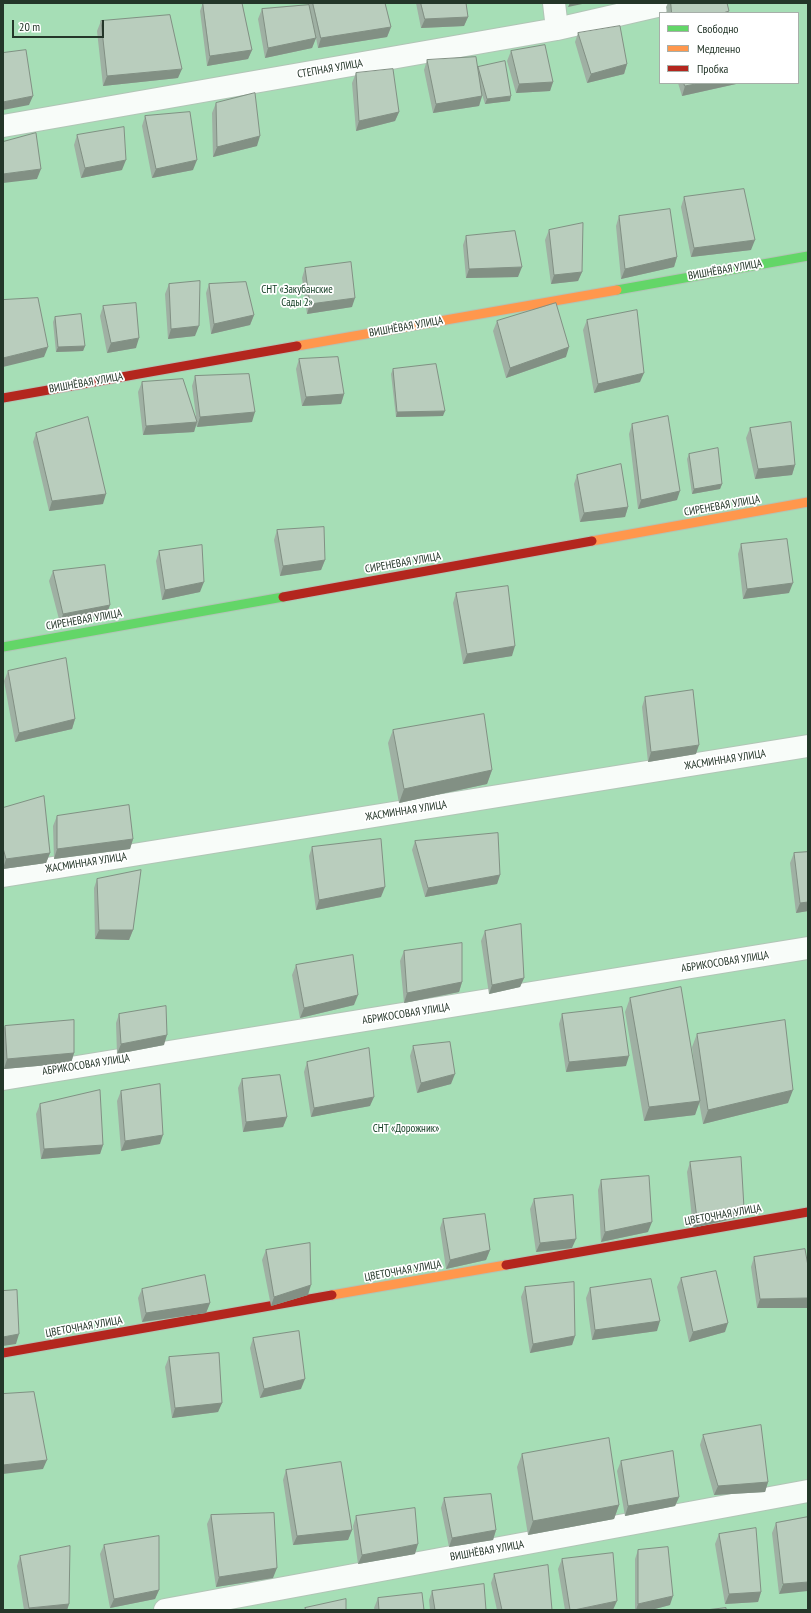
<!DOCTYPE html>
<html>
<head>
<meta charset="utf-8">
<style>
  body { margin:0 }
  #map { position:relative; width:811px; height:1613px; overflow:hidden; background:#cee8d4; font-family:"PT Sans Narrow",sans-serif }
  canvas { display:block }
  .frame { position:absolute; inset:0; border:4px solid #243629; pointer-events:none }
  .legend { position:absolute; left:659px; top:12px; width:140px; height:72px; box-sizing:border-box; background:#fff; border:1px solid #a7afa9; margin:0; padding:5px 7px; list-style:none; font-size:12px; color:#243629 }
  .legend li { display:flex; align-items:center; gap:8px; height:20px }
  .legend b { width:20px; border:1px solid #a7afa9 }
  .scale { position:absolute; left:12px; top:20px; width:92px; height:18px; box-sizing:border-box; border:2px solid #243629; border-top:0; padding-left:5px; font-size:12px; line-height:14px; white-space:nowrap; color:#243629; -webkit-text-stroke:3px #fff; paint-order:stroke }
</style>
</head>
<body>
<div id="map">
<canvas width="811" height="1613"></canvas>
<div class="frame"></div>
<ul class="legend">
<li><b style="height:5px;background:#63d668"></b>Свободно</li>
<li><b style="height:5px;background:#ff974d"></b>Медленно</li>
<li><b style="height:5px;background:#b3261e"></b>Пробка</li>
</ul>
<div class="scale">20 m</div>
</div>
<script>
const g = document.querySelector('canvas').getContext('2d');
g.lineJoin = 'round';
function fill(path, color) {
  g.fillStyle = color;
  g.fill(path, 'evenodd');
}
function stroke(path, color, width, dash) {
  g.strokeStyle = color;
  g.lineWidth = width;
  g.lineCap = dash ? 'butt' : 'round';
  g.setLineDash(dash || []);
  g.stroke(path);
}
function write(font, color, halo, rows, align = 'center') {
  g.font = font + ' "PT Sans Narrow",sans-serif';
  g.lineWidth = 3.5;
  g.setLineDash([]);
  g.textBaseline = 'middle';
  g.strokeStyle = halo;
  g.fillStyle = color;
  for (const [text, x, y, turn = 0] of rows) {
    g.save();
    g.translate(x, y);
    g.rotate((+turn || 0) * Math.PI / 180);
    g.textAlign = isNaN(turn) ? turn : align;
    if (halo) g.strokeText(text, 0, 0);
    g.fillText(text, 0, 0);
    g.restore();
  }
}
const green = new Path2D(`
  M3,3H808V1610H3ZM660,13H798V83H660Z`);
const street = new Path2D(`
  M554,3L557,29
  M3,126L557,29L657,6
  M3,876L808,746
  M3,1079L808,948
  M165,1610L808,1491`);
const fast = new Path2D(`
  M617,290L808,256
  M3,647L283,597`);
const slow = new Path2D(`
  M297,346L617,290
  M592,541L808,502
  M332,1295L506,1265`);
const jam = new Path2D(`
  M3,398L297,346
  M283,597L592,541
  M506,1265L808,1212
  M3,1353L332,1295`);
const wall = new Path2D(`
  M203,3H242L252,50L248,59L207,66L200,11Z
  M308,3H385L391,27L387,37L318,48L316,38L312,48L265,58L258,19L262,9L308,5Z
  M416,3H466L468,17L464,26L421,28Z
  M668,3H727L729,11L728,13H667L666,7Z
  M101,21L178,78L103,86L97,31Z
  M578,33L627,64L624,74L587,83L575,42Z
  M511,51L553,82L550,91L516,93L507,61Z
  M427,60L478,69V67L510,101L485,104L481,91L482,96L479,106L433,113L424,70Z
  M356,73L399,112L395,121L356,131L352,83Z
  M678,83H737L736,84L682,96Z
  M216,103L257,146L213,157L212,113Z
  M145,116L193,170L152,178L142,126Z
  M77,135L122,170L81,178L74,145Z
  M684,197L751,250L691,257L681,207Z
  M619,216L677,257L674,267L621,279L616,226Z
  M549,230L582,272L578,281L551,284L545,240Z
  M466,236L518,277L466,278L463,245Z
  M305,268L352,307L307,314L302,278Z
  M169,284L195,336L168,339L165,294Z
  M209,284L254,315L250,325L211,334L206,293Z
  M103,306L136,348L107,353L100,316Z
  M55,317L85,346L83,351L56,352L53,322Z
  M587,320L640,382L594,393L583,330Z
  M497,321L566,357L506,378L493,331Z
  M299,359L344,394L341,404L302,406L296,369Z
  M393,369L443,416L396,417L391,374Z
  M195,376L252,422L197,427L196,425L194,432L143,435L138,392L142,382L196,416L192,386Z
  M632,424L677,500L638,509L629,434Z
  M750,428L795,465L792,475L755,479L746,438Z
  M36,433L103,504L49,511L33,442Z
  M689,454L722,484L720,489L692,494L687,459Z
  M577,475L628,507L625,517L580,522L574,484Z
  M277,530L325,560L321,570L280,576L274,540Z
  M741,544L789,593L743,599L738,554Z
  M159,551L200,592L162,600L156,561Z
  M53,571L107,614L60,623L49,581Z
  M456,593L512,656L463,664L453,603Z
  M8,671L75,719L72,729L15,742L4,681Z
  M645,697L696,754L648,762L642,707Z
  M393,730L492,770L487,784L399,803L388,743Z
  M3,808L50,853L46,863L3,869Z
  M57,816L133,839L130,849L54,859L53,826Z
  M415,841L500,875L497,884L425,897L412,850Z
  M312,847L381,897L316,910L309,856Z
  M808,852V911L796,913L790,863L794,853Z
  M97,879L133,930L129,940L95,939L94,888Z
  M485,931L524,978L520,987L489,994L481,941Z
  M404,951L462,982L459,992L404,1003L400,961Z
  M296,965L354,1005L300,1018L292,975Z
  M630,998L697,1088L692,1047L697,1034L788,1103L703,1124L699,1102L695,1115L644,1121L625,1012Z
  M119,1014L164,1045L117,1054L116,1023Z
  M562,1014L626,1066L566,1072L559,1024Z
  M5,1026L74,1053L71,1063L4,1069L3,1059V1030Z
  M413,1046L451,1084L417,1093L410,1056Z
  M307,1062L370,1106L311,1117L304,1072Z
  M242,1079L287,1117L283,1127L243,1132L238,1088Z
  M121,1091L160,1144L121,1151L117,1101Z
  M40,1104L103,1145L100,1154L41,1159L36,1114Z
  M690,1162L740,1217L693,1228L687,1172Z
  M601,1180L648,1232L601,1242L598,1190Z
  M534,1199L572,1248L536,1252L530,1209Z
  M443,1219L490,1250L486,1260L446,1269L440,1228Z
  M805,1249L757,1308L751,1267L754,1257Z
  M266,1250L308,1295L271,1306L262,1260Z
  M681,1278L725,1332L689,1342L677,1287Z
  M525,1287L575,1336L572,1345L530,1353L521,1297Z
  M590,1288L657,1331L592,1340L586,1298Z
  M142,1289L210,1303L206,1313L142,1322L138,1298Z
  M253,1338L301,1389L260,1398L250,1348Z
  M169,1357L222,1403L218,1412L172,1418L165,1367Z
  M703,1435L768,1482L765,1492L714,1495L700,1445Z
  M522,1454L619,1505L614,1519L528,1535L517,1467Z
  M621,1461L679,1497L675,1506L625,1516L617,1471Z
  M286,1470L352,1530L348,1540L293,1545L283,1480Z
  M444,1498L496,1530L493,1540L449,1547L441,1508Z
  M211,1515L273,1578L216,1587L207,1524Z
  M356,1516L415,1554L358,1564L353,1526Z
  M808,1517L779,1594L772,1533L776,1523Z
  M719,1534L761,1592L758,1602L725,1604L715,1544Z
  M104,1545L159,1590L155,1599L110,1608L100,1554Z
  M638,1550L670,1605L651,1610H635V1559Z
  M20,1556L69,1604L67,1610H24L17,1566Z
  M562,1559L613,1610H565L558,1569Z
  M494,1574L552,1610H497L491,1583Z
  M432,1591L486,1610H430L429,1600Z
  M378,1598L424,1610H375L374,1608Z`);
const shadedWall = new Path2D(`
  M570,3H587L568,7Z
  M468,17L464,26L421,28L425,19Z
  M391,27L387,37L318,48L321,38Z
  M316,38L312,48L265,58L268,48Z
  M252,50L248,59L207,66L210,56Z
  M627,64L624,74L587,83L591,74Z
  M182,69L178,78L103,86L107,76Z
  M553,82L550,91L516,93L519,84Z
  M701,83H737L736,84L682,96L685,86Z
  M33,96L29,105L3,110V102Z
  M482,96L479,106L433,113L436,104Z
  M511,96L510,101L485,104L487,99Z
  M399,112L395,121L356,131L359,121Z
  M260,136L257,146L213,157L217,147Z
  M126,160L122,170L81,178L85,168Z
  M197,160L193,170L152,178L156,169Z
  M41,169L37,179L3,183V174Z
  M755,240L751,250L691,257L694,248Z
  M677,257L674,267L621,279L625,269Z
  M522,267L518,277L466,278L469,269Z
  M582,272L578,281L551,284L554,275Z
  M355,298L352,307L307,314L310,304Z
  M254,315L250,325L211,334L214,324Z
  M199,326L195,336L168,339L171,329Z
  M139,338L136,348L107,353L111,343Z
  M85,346L83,351L56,352L58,347Z
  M48,347L44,357L3,367V358Z
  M569,347L566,357L506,378L510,368Z
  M644,373L640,382L594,393L598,384Z
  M344,394L341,404L302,406L306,397Z
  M445,411L443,416L396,417L397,412Z
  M255,412L252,422L197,427L200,417Z
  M197,422L194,432L143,435L146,426Z
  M795,465L792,475L755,479L758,469Z
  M722,484L720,489L692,494L694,489Z
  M680,491L677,500L638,509L641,500Z
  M106,494L103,504L49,511L52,501Z
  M628,507L625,517L580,522L584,513Z
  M325,560L321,570L280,576L283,566Z
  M204,582L200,592L162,600L165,590Z
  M793,583L789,593L743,599L747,589Z
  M110,605L107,614L60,623L63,614Z
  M515,646L512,656L463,664L467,654Z
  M75,719L72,729L15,742L19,733Z
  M699,745L696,754L648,762L651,752Z
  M492,770L487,784L399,803L404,789Z
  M133,839L130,849L54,859L57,849Z
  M50,853L46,863L3,869L6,859Z
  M500,875L497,884L425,897L428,888Z
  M385,887L381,897L316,910L319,900Z
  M808,902V911L796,913L800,903Z
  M99,930H133L129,940L95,939Z
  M524,978L520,987L489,994L492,985Z
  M462,982L459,992L404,1003L407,993Z
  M358,995L354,1005L300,1018L304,1008Z
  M167,1035L164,1045L117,1054L121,1044Z
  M74,1053L71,1063L4,1069L7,1059Z
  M629,1056L626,1066L566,1072L569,1062Z
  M455,1074L451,1084L417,1093L421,1083Z
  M793,1090L788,1103L703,1124L708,1110Z
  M374,1097L370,1106L311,1117L314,1108Z
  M700,1101L695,1115L644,1121L649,1107Z
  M287,1117L283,1127L243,1132L246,1122Z
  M163,1135L160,1144L121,1151L125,1141Z
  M103,1145L100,1154L41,1159L44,1149Z
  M744,1208L740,1217L693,1228L697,1219Z
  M652,1222L648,1232L601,1242L605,1232Z
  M576,1239L572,1248L536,1252L540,1243Z
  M490,1250L486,1260L446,1269L450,1260Z
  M311,1285L308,1295L271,1306L274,1297Z
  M808,1298V1308H757L760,1299Z
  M210,1303L206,1313L142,1322L146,1313Z
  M660,1321L657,1331L592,1340L595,1330Z
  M728,1323L725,1332L689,1342L693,1332Z
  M19,1334L16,1344L3,1346V1337Z
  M575,1336L572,1345L530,1353L533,1344Z
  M305,1379L301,1389L260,1398L264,1389Z
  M222,1403L218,1412L172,1418L175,1408Z
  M47,1460L43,1469L3,1474V1465Z
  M768,1482L765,1492L714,1495L718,1486Z
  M679,1497L675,1506L625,1516L628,1506Z
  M619,1505L614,1519L528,1535L533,1521Z
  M352,1530L348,1540L293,1545L297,1536Z
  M496,1530L493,1540L449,1547L452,1538Z
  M418,1544L415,1554L358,1564L362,1555Z
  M277,1568L273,1578L216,1587L219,1577Z
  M808,1582V1591L779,1594L783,1584Z
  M159,1590L155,1599L110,1608L114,1599Z
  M761,1592L758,1602L725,1604L729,1594Z
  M673,1596L670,1605L651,1610H636L638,1604Z
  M617,1601L613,1610H574Z
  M69,1604L67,1610H28L29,1608Z`);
const building = new Path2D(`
  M203,3H242L252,50L210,56Z
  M313,3H385L391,27L321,38Z
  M421,3H466L468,17L425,19Z
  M671,3H727L729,11L723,13H672Z
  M309,5L316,38L268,48L262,9Z
  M170,15L182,69L107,76L101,21Z
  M620,26L627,64L591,74L578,33Z
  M545,45L553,82L519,84L511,51Z
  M26,50L33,96L3,102V53Z
  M476,57L482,96L436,104L427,60Z
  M505,61L511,96L487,99L478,67Z
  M393,69L399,112L359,121L356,73Z
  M684,83H701L685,86Z
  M255,93L260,136L217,147L216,103Z
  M190,112L197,160L156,169L145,116Z
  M124,127L126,160L85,168L77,135Z
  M36,133L41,169L3,174V142Z
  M744,189L755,240L694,248L684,197Z
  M670,209L677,257L625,269L619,216Z
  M583,223L582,272L554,275L549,230Z
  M515,231L522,267L469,269L466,236Z
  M351,262L355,298L310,304L305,268Z
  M200,281L199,326L171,329L169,284Z
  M246,282L254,315L214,324L209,284Z
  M38,298L48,347L3,358V300Z
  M136,303L139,338L111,343L103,306Z
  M556,303L569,347L510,368L497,321Z
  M637,310L644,373L598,384L587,320Z
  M81,314L85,346L58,347L55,317Z
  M338,357L344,394L306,397L299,359Z
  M436,364L445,411L397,412L393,369Z
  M249,374L255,412L200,417L195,376Z
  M183,379L197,422L146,426L142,382Z
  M668,416L680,491L641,500L632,424Z
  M88,417L106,494L52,501L36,433Z
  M791,422L795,465L758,469L750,428Z
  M718,448L722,484L694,489L689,454Z
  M621,464L628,507L584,513L577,475Z
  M324,527L325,560L283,566L277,530Z
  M787,539L793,583L747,589L741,544Z
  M202,545L204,582L165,590L159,551Z
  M105,565L110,605L63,614L53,571Z
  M508,586L515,646L467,654L456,593Z
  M66,658L75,719L19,733L8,671Z
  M693,690L699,745L651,752L645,697Z
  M484,714L492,770L404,789L393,730Z
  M44,796L50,853L6,859L3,848V808Z
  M129,805L133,839L57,849V816Z
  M498,833L500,875L428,888L415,841Z
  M381,839L385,887L319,900L312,847Z
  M808,852V902L800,903L794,853Z
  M141,870L133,930H99L97,879Z
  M521,924L524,978L492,985L485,931Z
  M462,943V982L407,993L404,951Z
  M353,955L358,995L304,1008L296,965Z
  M681,987L700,1101L649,1107L630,998Z
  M166,1006L167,1035L121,1044L119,1014Z
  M622,1007L629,1056L569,1062L562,1014Z
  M74,1020V1053L7,1059L5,1026Z
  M785,1020L793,1090L708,1110L697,1034Z
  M450,1042L455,1074L421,1083L413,1046Z
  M369,1048L374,1097L314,1108L307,1062Z
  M280,1075L287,1117L246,1122L242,1079Z
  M160,1084L163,1135L125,1141L121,1091Z
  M100,1090L103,1145L44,1149L40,1104Z
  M741,1157L744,1208L697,1219L690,1162Z
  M649,1176L652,1222L605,1232L601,1180Z
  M573,1195L576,1239L540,1243L534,1199Z
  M485,1214L490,1250L450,1260L443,1219Z
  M310,1243L311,1285L274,1297L266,1250Z
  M805,1249L808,1266V1298L760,1299L754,1257Z
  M716,1271L728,1323L693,1332L681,1278Z
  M205,1275L210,1303L146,1313L142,1289Z
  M651,1279L660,1321L595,1330L590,1288Z
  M574,1282L575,1336L533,1344L525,1287Z
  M17,1290L19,1334L3,1337V1291Z
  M299,1331L305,1379L264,1389L253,1338Z
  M219,1353L222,1403L175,1408L169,1357Z
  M34,1392L47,1460L3,1465V1394Z
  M761,1425L768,1482L718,1486L703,1435Z
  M609,1438L619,1505L533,1521L522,1454Z
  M673,1451L679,1497L628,1506L621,1461Z
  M341,1462L352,1530L297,1536L286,1470Z
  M491,1494L496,1530L452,1538L444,1498Z
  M415,1508L418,1544L362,1555L356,1516Z
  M274,1513L277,1568L219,1577L211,1515Z
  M808,1517V1582L783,1584L776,1523Z
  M756,1528L761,1592L729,1594L719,1534Z
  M159,1536V1590L114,1599L104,1545Z
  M70,1546L69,1604L29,1608L20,1556Z
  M668,1547L673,1596L638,1604V1550Z
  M613,1553L617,1601L574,1610H570L562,1559Z
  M548,1565L552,1610H502L494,1574Z
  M484,1584L486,1610H435L432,1591Z
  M422,1593L424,1610H379L378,1598Z
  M346,1599V1610H306L305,1608Z
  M726,1608V1610H706Z`);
const streetNames = [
  ["СТЕПНАЯ УЛИЦА",330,69,-10],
  ["ВИШНЁВАЯ УЛИЦА",725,270,-10],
  ["ВИШНЁВАЯ УЛИЦА",406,327,-10],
  ["ВИШНЁВАЯ УЛИЦА",86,383,-10],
  ["СИРЕНЕВАЯ УЛИЦА",722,506,-10],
  ["СИРЕНЕВАЯ УЛИЦА",403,563,-10],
  ["СИРЕНЕВАЯ УЛИЦА",84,620,-10],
  ["ЖАСМИННАЯ УЛИЦА",725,760,-9],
  ["ЖАСМИННАЯ УЛИЦА",406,811,-9],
  ["ЖАСМИННАЯ УЛИЦА",86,863,-9],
  ["АБРИКОСОВАЯ УЛИЦА",725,962,-9],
  ["АБРИКОСОВАЯ УЛИЦА",406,1014,-9],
  ["АБРИКОСОВАЯ УЛИЦА",86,1065,-9],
  ["ЦВЕТОЧНАЯ УЛИЦА",723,1215,-10],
  ["ЦВЕТОЧНАЯ УЛИЦА",403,1271,-10],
  ["ЦВЕТОЧНАЯ УЛИЦА",84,1327,-10],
  ["ВИШНЁВАЯ УЛИЦА",487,1551,-10]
];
const parkNames = [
  ["СНТ «Закубанские",297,290],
  ["Сады 2»",297,303],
  ["СНТ «Дорожник»",406,1129]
];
fill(green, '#a6deb6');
stroke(street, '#b1c5b6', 24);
stroke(fast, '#b1c5b6', 11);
stroke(slow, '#b1c5b6', 11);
stroke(jam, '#b1c5b6', 11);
stroke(street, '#f8fcf9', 22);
stroke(fast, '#63d668', 9);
stroke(slow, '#ff974d', 9);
stroke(jam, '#b3261e', 9);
fill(wall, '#9fb0a3');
fill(shadedWall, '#829084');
fill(building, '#b9cdbd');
stroke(building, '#829084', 1);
write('11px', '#243629', '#fff', streetNames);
write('11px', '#0e3a1f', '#fff', parkNames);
</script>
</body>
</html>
